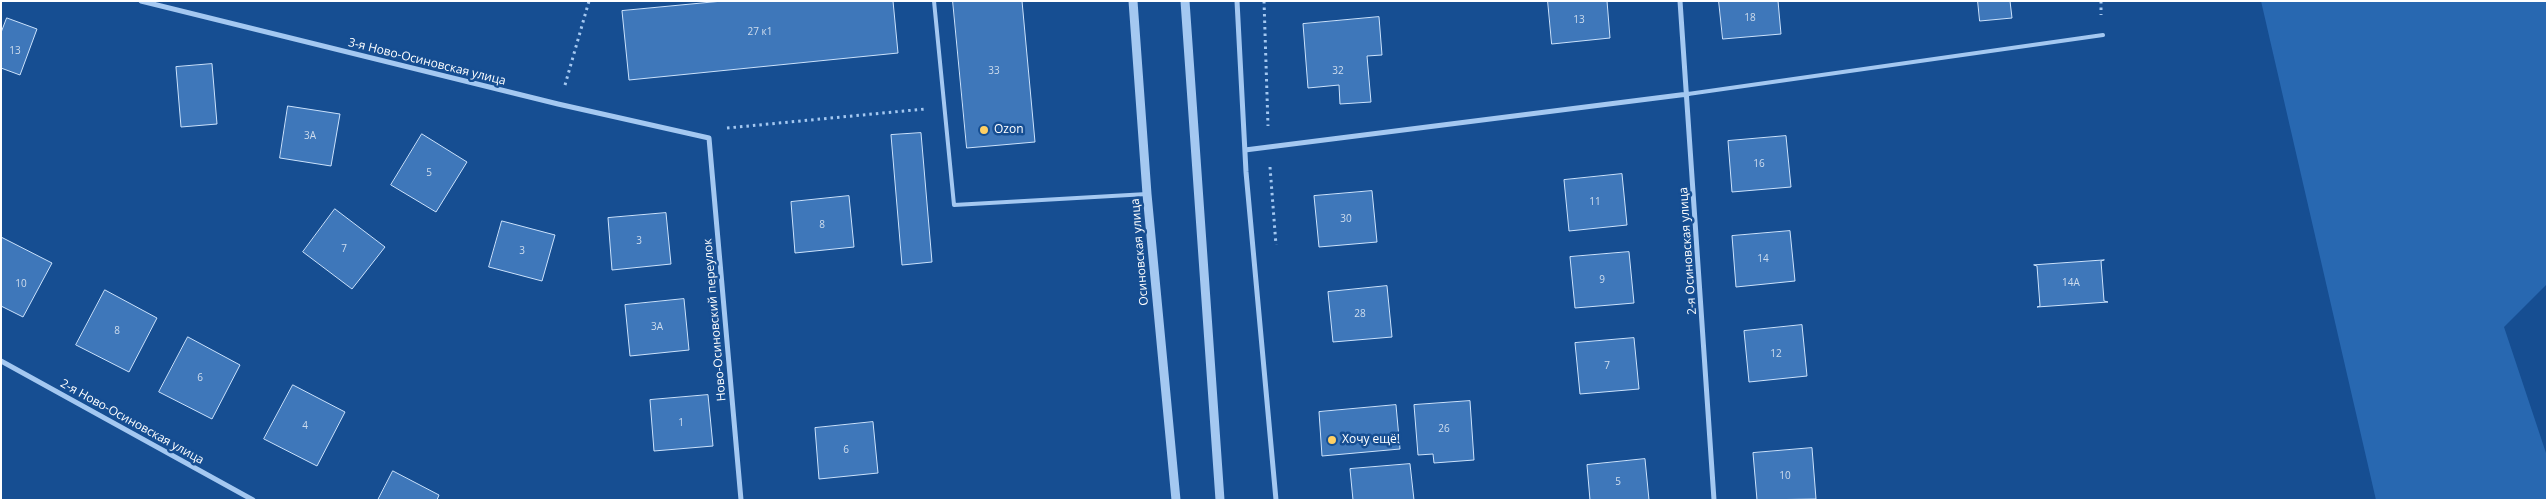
<!DOCTYPE html>
<html>
<head>
<meta charset="utf-8">
<style>
  body { margin:0 }
  #map { position:relative; width:2548px; height:501px; overflow:hidden; background:#164e92; font-family:"Open Sans",sans-serif }
  canvas { display:block }
  .frame { position:absolute; inset:0; border:2px solid #fff; pointer-events:none }
</style>
</head>
<body>
<div id="map">
<canvas width="2548" height="501"></canvas>
<div class="frame"></div>
</div>
<script>
const g = document.querySelector('canvas').getContext('2d');
g.lineJoin = 'round';
function fill(path, color) {
  g.fillStyle = color;
  g.fill(path, 'evenodd');
}
function stroke(path, color, width, dash) {
  g.strokeStyle = color;
  g.lineWidth = width;
  g.lineCap = dash ? 'butt' : 'round';
  g.setLineDash(dash || []);
  g.stroke(path);
}
function write(font, color, halo, rows, align = 'center') {
  g.font = font + ' "Open Sans",sans-serif';
  g.lineWidth = 5;
  g.setLineDash([]);
  g.textBaseline = 'middle';
  g.strokeStyle = halo;
  g.fillStyle = color;
  for (const [text, x, y, turn = 0] of rows) {
    g.save();
    g.translate(x, y);
    g.rotate((+turn || 0) * Math.PI / 180);
    g.textAlign = isNaN(turn) ? turn : align;
    if (halo) g.strokeText(text, 0, 0);
    g.fillText(text, 0, 0);
    g.restore();
  }
}
const green = new Path2D(`
  M2261,1H2547V284L2504,327L2547,456V500H2376Z`);
const building = new Path2D(`
  M723,1H893L898,53L629,80L622,11Z
  M953,1H1022L1035,142L967,148Z
  M1548,1H1607L1610,38L1552,44Z
  M1719,1H1778L1781,34L1723,39Z
  M1978,1H2010L2012,18L1980,21Z
  M1379,17L1382,55L1367,56L1371,102L1340,104L1339,85L1308,88L1303,24Z
  M7,18L37,29L20,75L1,68V33Z
  M212,64L217,124L181,127L176,67Z
  M288,106L340,114L331,166L280,158Z
  M921,133L932,262L902,265L891,135Z
  M422,134L467,162L436,212L391,185Z
  M1786,136L1791,187L1732,192L1728,141Z
  M1622,174L1627,225L1569,231L1564,180Z
  M1372,191L1377,242L1319,247L1314,196Z
  M849,196L854,247L795,253L791,202Z
  M335,209L385,247L352,289L303,252Z
  M666,213L671,264L612,270L608,218Z
  M502,221L555,235L542,281L489,267Z
  M1790,231L1795,281L1736,287L1732,236Z
  M1,237L52,263L23,317L1,306Z
  M1629,252L1634,303L1575,308L1570,257Z
  M2104,260L2101,261L2104,301L2108,302L2037,307L2040,306L2037,266L2034,265Z
  M1387,286L1392,337L1333,342L1328,292Z
  M105,290L157,318L129,372L76,345Z
  M684,299L689,350L630,356L625,305Z
  M1802,325L1807,376L1749,382L1744,331Z
  M188,337L240,365L212,419L159,392Z
  M1634,338L1639,389L1580,394L1575,343Z
  M293,385L345,412L317,466L264,439Z
  M708,395L713,446L654,451L650,400Z
  M1470,401L1474,460L1434,463L1433,454L1418,455L1414,405Z
  M1396,405L1400,449L1322,456L1319,412Z
  M873,422L878,473L819,479L815,428Z
  M1812,448L1816,499L1757,500L1753,453Z
  M1645,459L1649,500H1590L1587,465Z
  M1410,464L1414,500H1353L1350,469Z
  M393,471L439,495L437,500H378Z`);
const path = new Path2D(`
  M1264,1L1268,126
  M2101,1V15
  M565,85L589,1
  M727,128L925,109
  M1270,167L1276,245`);
const service = new Path2D(`
  M934,1L954,205L1147,194
  M1688,94L2103,35`);
const minor = new Path2D(`
  M141,1L558,104L709,138L741,500
  M1237,1L1246,172L1276,500
  M1680,1L1714,500
  M1245,150L1688,94
  M1,361L253,500`);
const tertiary = new Path2D(`
  M1133,1L1147,194L1176,500
  M1185,1L1220,500`);
const markers = [
  [984,130,5,"#ffd064"],
  [1332,440,5,"#ffd064"]
];
const numberNames = [
  ["18",1750,18],
  ["13",1579,20],
  ["27 к1",760,32],
  ["13",15,51],
  ["33",994,71],
  ["32",1338,71],
  ["3А",310,136],
  ["16",1759,164],
  ["5",429,173],
  ["11",1595,202],
  ["30",1346,219],
  ["8",822,225],
  ["3",639,241],
  ["7",344,249],
  ["3",522,251],
  ["14",1763,259],
  ["9",1602,280],
  ["14А",2071,283],
  ["10",21,284],
  ["28",1360,314],
  ["3А",657,327],
  ["8",117,331],
  ["12",1776,354],
  ["7",1607,366],
  ["6",200,378],
  ["1",681,423],
  ["4",305,426],
  ["26",1444,429],
  ["6",846,450],
  ["10",1785,476],
  ["5",1618,482]
];
const streetNames = [
  ["3-я Ново-Осиновская улица",427,62,14],
  ["2-я Осиновская улица",1688,251,-94],
  ["Осиновская улица",1140,252,-95],
  ["Ново-Осиновский переулок",715,320,-95],
  ["2-я Ново-Осиновская улица",132,422,29]
];
const poiNames = [
  ["Ozon",994,130],
  ["Хочу ещё!",1342,440]
];
fill(green, '#2868b1');
fill(building, '#3e77ba');
stroke(building, '#cbe2fc', 1);
stroke(path, '#a4c8f1', 3, [2.5, 4]);
stroke(service, '#a4c8f1', 4);
stroke(minor, '#a4c8f1', 5);
stroke(tertiary, '#a4c8f1', 9);
for (const [x, y, r, color] of markers) {
  const dot = new Path2D();
  dot.arc(x, y, r, 0, 2 * Math.PI);
  g.fillStyle = color;
  g.fill(dot);
  stroke(dot, '#164e92', 2);
}
write('10px', '#cfddee', null, numberNames);
write('12px', '#fff', '#164e92', streetNames);
write('12px', '#fff', '#164e92', poiNames, 'left');
</script>
</body>
</html>
